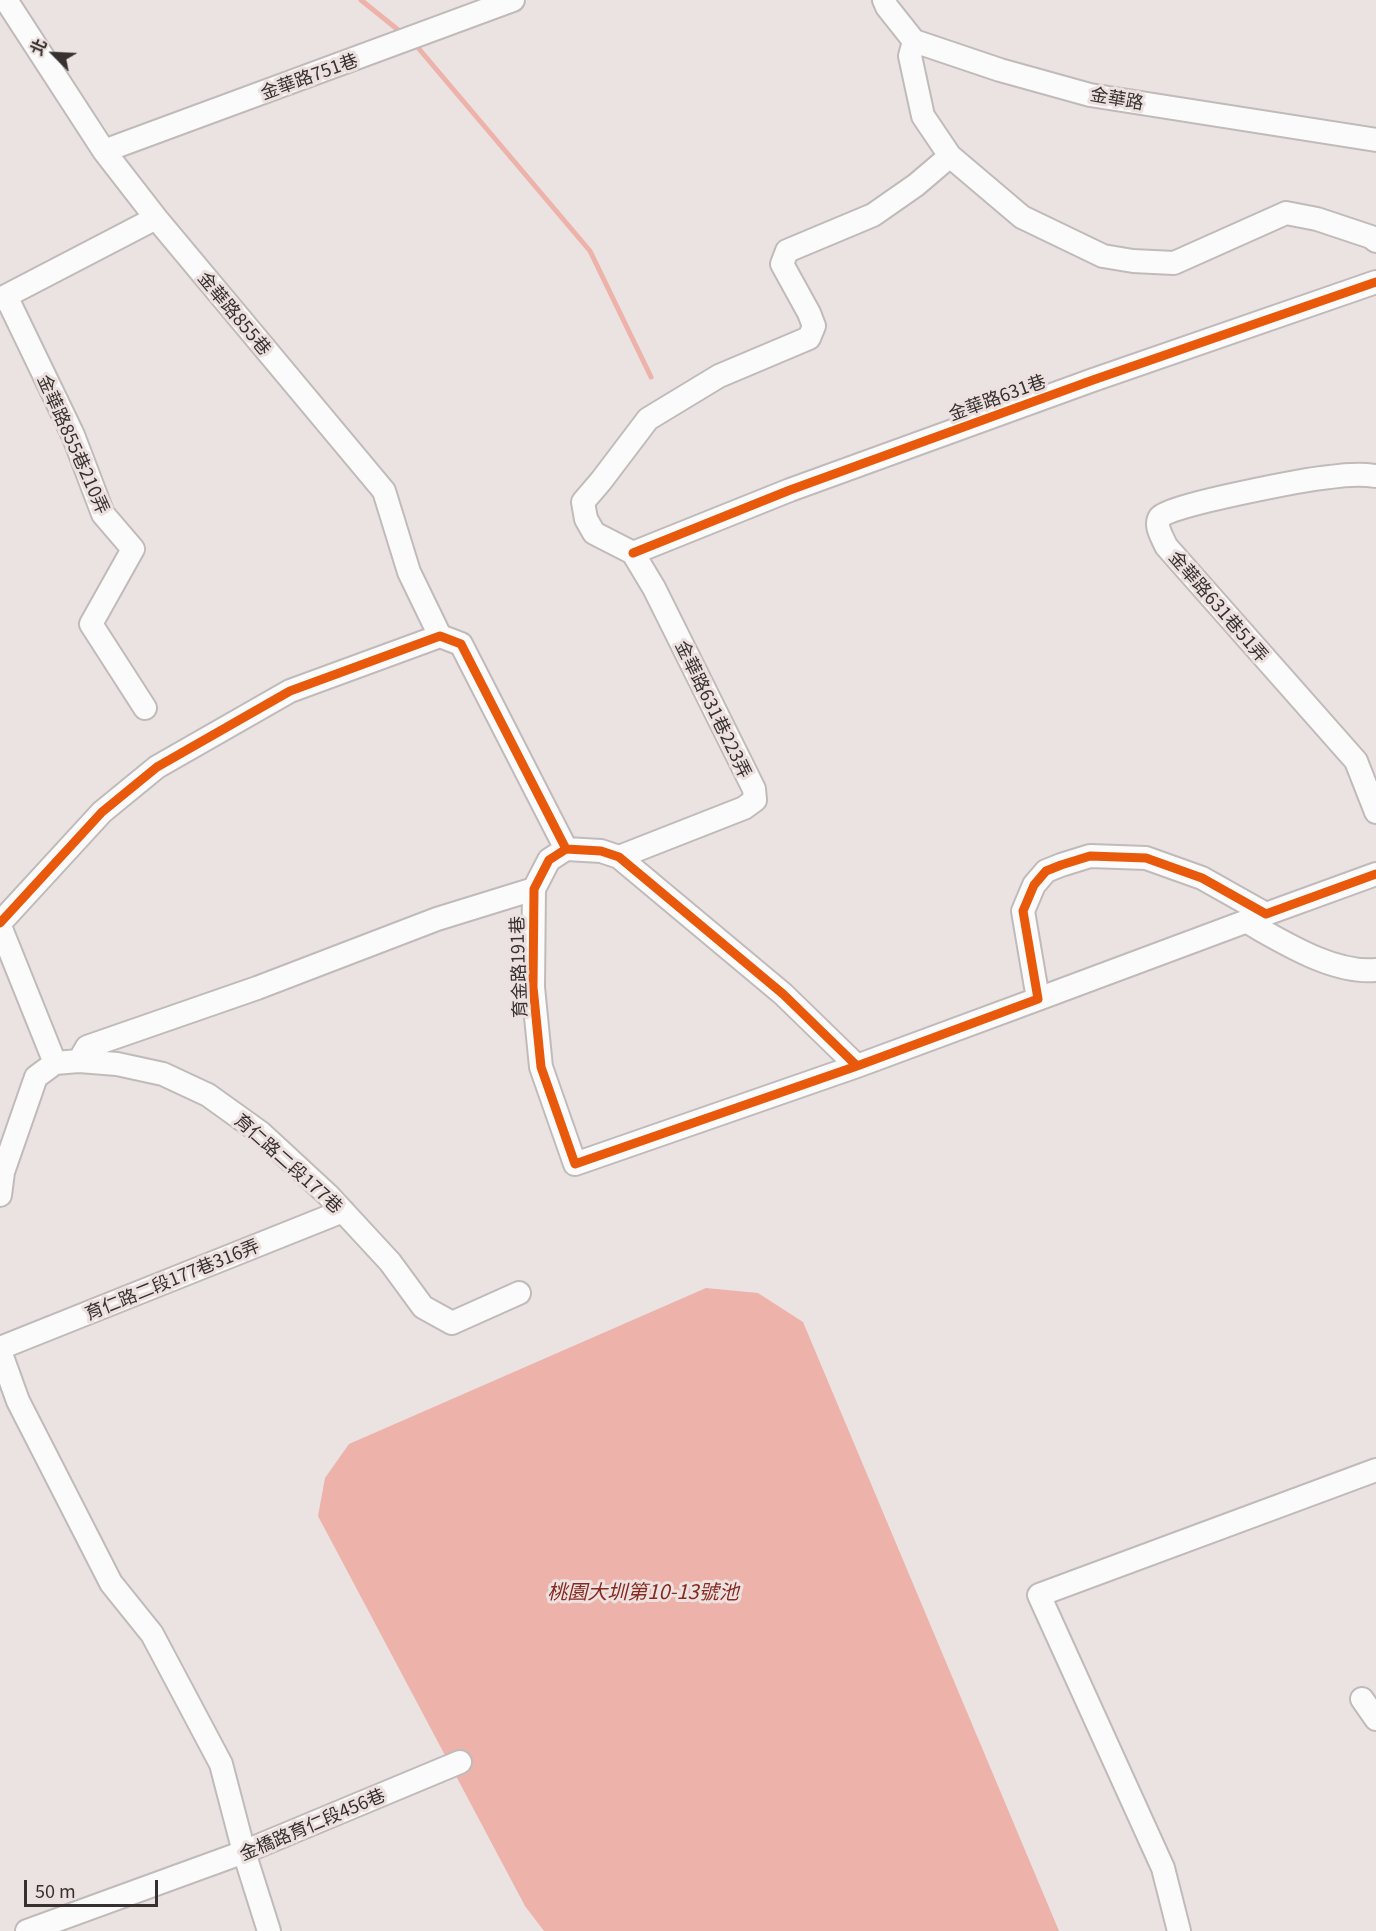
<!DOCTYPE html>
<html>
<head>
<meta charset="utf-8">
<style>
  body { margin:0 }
  #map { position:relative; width:1376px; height:1931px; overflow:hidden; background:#eae3e2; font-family:Georgia,"Noto Sans TC",serif }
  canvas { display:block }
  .north { position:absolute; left:24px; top:24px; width:60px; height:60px; -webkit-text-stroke:4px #ede1df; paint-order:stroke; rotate:294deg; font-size:16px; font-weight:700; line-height:24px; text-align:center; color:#363130 }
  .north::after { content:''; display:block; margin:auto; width:21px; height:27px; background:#363130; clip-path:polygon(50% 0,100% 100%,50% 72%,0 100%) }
  .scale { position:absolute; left:24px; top:1880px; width:134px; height:27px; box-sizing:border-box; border:3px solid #363130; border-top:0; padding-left:8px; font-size:18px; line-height:21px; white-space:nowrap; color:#363130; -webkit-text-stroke:4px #ede1df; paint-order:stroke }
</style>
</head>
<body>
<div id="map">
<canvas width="1376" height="1931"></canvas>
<div class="north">北</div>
<div class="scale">50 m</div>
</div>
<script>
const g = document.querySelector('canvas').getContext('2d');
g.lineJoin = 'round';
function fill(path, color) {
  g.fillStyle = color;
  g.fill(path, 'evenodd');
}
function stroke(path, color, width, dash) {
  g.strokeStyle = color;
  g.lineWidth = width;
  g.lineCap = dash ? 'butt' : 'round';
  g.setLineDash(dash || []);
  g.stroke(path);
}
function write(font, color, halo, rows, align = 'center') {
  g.font = font + ' Georgia,"Noto Sans TC",serif';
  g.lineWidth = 6;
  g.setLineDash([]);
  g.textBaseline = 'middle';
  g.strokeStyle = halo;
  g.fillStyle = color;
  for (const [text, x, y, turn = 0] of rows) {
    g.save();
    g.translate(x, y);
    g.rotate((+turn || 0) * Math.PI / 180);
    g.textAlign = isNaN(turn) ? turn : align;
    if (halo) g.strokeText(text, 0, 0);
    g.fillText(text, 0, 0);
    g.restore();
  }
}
const water = new Path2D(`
  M706,1288L758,1293L803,1322L1059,1931H544L525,1906L318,1516L325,1478L349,1444Z`);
const stream = new Path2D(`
  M361,0L402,33
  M414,43L590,251L651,377`);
const minor = new Path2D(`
  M6,0L104,151L156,218L384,491L409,572L440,636
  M884,0L887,7L914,41L1000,70L1090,95L1376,140
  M914,41L910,56L923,116L950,156L1022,217L1103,256L1133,261L1174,263L1286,213L1317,219L1371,237L1376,241
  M104,151L513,0
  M6,296L156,218
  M0,299L6,296L73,435L103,514L133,549L91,624L145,708
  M1376,476C1362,474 1344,475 1330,477C1308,479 1169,505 1160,517C1154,526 1163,538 1166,546L1356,761L1376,812
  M633,553L790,490L1093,380L1376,282
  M633,553L594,533L586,519L583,502L601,481L648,419L719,376L809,338L814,326L809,313L782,264L787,251L873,215L916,185L950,156
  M619,857L744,808L755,800L754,789L654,588L633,553
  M1247,922C1283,942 1333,974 1376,970
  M0,923L102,812L157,767L290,691L440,636L461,644L566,849
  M0,926L55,1063L79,1061L117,1064L163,1074L208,1095L261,1133L328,1195L390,1262L423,1307L452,1323L519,1293
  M1038,999L1266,914
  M79,1061L87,1047L257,988L437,919L534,889
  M857,1066L783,994L619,857L601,851L566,849L549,860L534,889L533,987L541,1067L575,1164L857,1066L1038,999L1023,911L1034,885L1046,871L1061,865L1090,856L1146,858L1202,878L1266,914L1376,874
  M0,1195L3,1172L36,1077L55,1063
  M0,1348L343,1211
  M0,1351L18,1401L111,1583L152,1634L221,1764L244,1852L269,1931
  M1362,1699L1376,1719
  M27,1931L244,1852L460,1762
  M1179,1931L1163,1868L1039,1595L1376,1470`);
const cycleway = new Path2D(`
  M633,553L790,490L1093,380L1376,282
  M0,923L102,812L157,767L290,691L440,636L461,644L566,849
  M857,1066L783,994L619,857L601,851L566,849L549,860L534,889L533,987L541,1067L575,1164L857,1066L1038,999L1023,911L1034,885L1046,871L1061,865L1090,856L1146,858L1202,878L1266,914L1376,874`);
const streetNames = [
  ["金華路751巷",309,76,-20],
  ["金華路",1117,98,10],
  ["金華路855巷",235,313,50],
  ["金華路631巷",997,397,-20],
  ["金華路855巷210弄",74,444,66],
  ["金華路631巷51弄",1219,606,49],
  ["金華路631巷223弄",714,709,64],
  ["育金路191巷",518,967,-92],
  ["育仁路二段177巷",289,1163,42],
  ["育仁路二段177巷316弄",172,1279,-22],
  ["金橋路育仁段456巷",312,1824,-23]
];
const waterNames = [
  ["桃園大圳第10-13號池",643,1591]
];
fill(water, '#edb2a9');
stroke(stream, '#edb2a9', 5);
stroke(minor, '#c0bbba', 26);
stroke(minor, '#fcfbfb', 22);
stroke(cycleway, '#e8590c', 9);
write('18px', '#363130', '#ede1df', streetNames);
write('italic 20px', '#862920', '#ede1df', waterNames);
</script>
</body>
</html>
